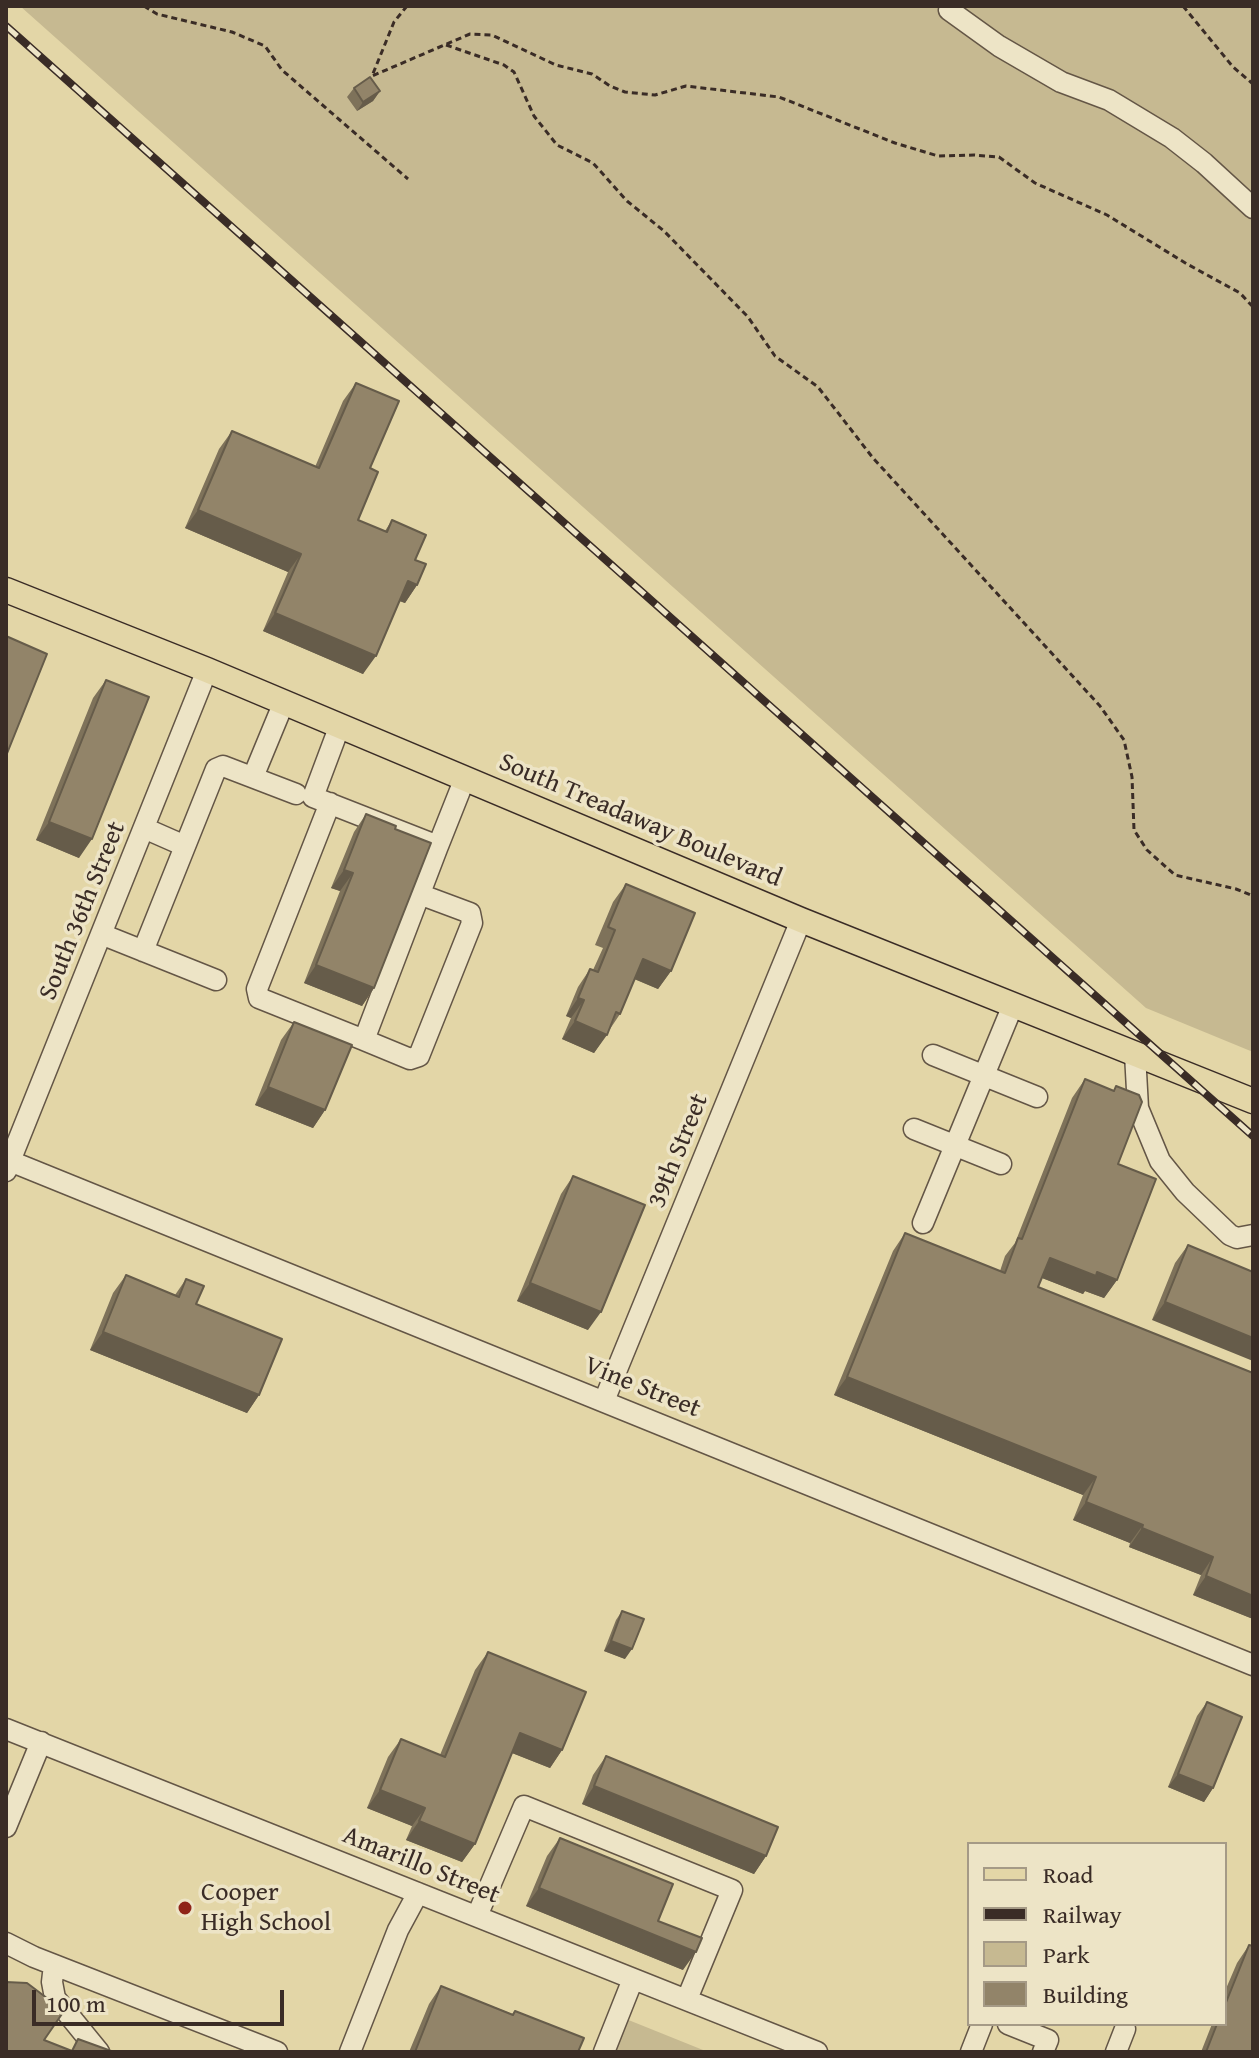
<!DOCTYPE html>
<html>
<head>
<meta charset="utf-8">
<style>
  body { margin:0 }
  #map { position:relative; width:1259px; height:2058px; overflow:hidden; background:#e3d6a7; font-family:"Gentium Book Plus",serif }
  canvas { display:block }
  .frame { position:absolute; inset:0; border:8px solid #3a2c26; pointer-events:none }
  .legend { position:absolute; left:967px; top:1842px; width:260px; height:184px; box-sizing:border-box; background:#ede4c6; border:2px solid #a59a86; margin:0; padding:10px 14px; list-style:none; font-size:24px; color:#3a2c26 }
  .legend li { display:flex; align-items:center; gap:16px; height:40px }
  .legend b { width:40px; border:2px solid #a59a86 }
  .scale { position:absolute; left:32px; top:1990px; width:252px; height:36px; box-sizing:border-box; border:4px solid #3a2c26; border-top:0; padding-left:10px; font-size:24px; line-height:28px; white-space:nowrap; color:#3a2c26; -webkit-text-stroke:6px #ede4c6; paint-order:stroke }
</style>
</head>
<body>
<div id="map">
<canvas width="1259" height="2058"></canvas>
<div class="frame"></div>
<ul class="legend">
<li><b style="height:10px;background:#e3d6a7"></b>Road</li>
<li><b style="height:10px;background:#3a2c26"></b>Railway</li>
<li><b style="height:22px;background:#c6b991"></b>Park</li>
<li><b style="height:22px;background:#928469"></b>Building</li>
</ul>
<div class="scale">100 m</div>
</div>
<script>
const g = document.querySelector('canvas').getContext('2d');
g.lineJoin = 'round';
function fill(path, color) {
  g.fillStyle = color;
  g.fill(path, 'evenodd');
}
function stroke(path, color, width, dash) {
  g.strokeStyle = color;
  g.lineWidth = width;
  g.lineCap = dash ? 'butt' : 'round';
  g.setLineDash(dash || []);
  g.stroke(path);
}
function write(font, color, halo, rows, align = 'center') {
  g.font = font + ' "Gentium Book Plus",serif';
  g.lineWidth = 7;
  g.setLineDash([]);
  g.textBaseline = 'middle';
  g.strokeStyle = halo;
  g.fillStyle = color;
  for (const [text, x, y, turn = 0] of rows) {
    g.save();
    g.translate(x, y);
    g.rotate((+turn || 0) * Math.PI / 180);
    g.textAlign = isNaN(turn) ? turn : align;
    if (halo) g.strokeText(text, 0, 0);
    g.fillText(text, 0, 0);
    g.restore();
  }
}
const green = new Path2D(`
  M20,6H1253V1052L1146,1008Z
  M626,2019L708,2052H613Z`);
const path = new Path2D(`
  M144,6L157,14L232,32L265,46L282,70L408,179
  M407,6L394,22L372,76L470,34L492,35L556,65L592,74L610,86L625,92L655,95L686,86L779,97L895,143L938,156L974,155L999,157L1035,183L1107,215L1187,264L1240,293L1253,307
  M1183,6L1233,67L1253,84
  M446,45L504,65L514,72L534,116L557,145L593,163L627,201L664,231L748,317L775,356L818,387L873,458L1100,706L1124,740L1132,777L1134,830L1147,850L1175,875L1236,889L1253,896`);
const minor = new Path2D(`
  M949,10L999,46L1061,82L1109,100L1172,138L1204,163L1253,208
  M340,725L313,797L438,846L465,778
  M253,777L284,702
  M330,803L257,989L259,998L364,1040L438,846
  M144,828L185,846
  M101,934L216,980
  M143,951L216,769L223,766L296,794
  M364,1040L410,1059L419,1056L472,923L470,913L419,894
  M1135,1054L1138,1108L1160,1161L1185,1192L1230,1235L1237,1238L1253,1235
  M933,1055L1037,1097
  M914,1129L1001,1164
  M10,1161L1253,1665
  M6,1171L207,670
  M923,1223L1013,1005
  M604,1401L801,920
  M6,1729L817,2052
  M6,1827L41,1742
  M477,1916L524,1806L732,1890L687,1999
  M6,1943L34,1957L277,2052
  M54,1965L52,1982L55,1998L99,2052
  M1008,2024L1048,2040L1043,2052
  M350,2052L398,1930L418,1893
  M604,2052L633,1979
  M971,2052L982,2024
  M1116,2052L1125,2029`);
const major = new Path2D(`
  M6,590L207,670L801,920L1253,1101`);
const rail = new Path2D(`
  M6,26L1253,1136`);
const wall = new Path2D(`
  M354,88L380,91L373,101L357,111L347,97Z
  M356,383L370,468L358,520L385,531L392,520L415,560L417,585L405,603L399,601L363,674L263,631L288,572L185,528L219,449L232,431L315,467L343,401Z
  M106,680L79,858L36,840L93,698Z
  M366,814L395,829L374,988L362,1006L304,983L340,891L331,888L354,832Z
  M626,884L671,971L658,989L634,979L620,1014L594,1053L562,1039L571,1018L566,1016L578,987L590,969L593,970L603,948L595,945L613,902Z
  M294,1022L325,1110L313,1128L255,1105L281,1040Z
  M1085,1079L1113,1091L1116,1086L1118,1164L1117,1280L1104,1298L1085,1291L1083,1294L1042,1278L1038,1287L1253,1619L1193,1595L1201,1575L1129,1547L1130,1543L1073,1520L1083,1495L834,1395L893,1251L905,1233L1000,1271L1005,1256L1015,1243L1072,1098Z
  M573,1176L588,1330L517,1301L561,1194Z
  M1188,1245L1253,1272L1152,1320L1175,1263Z
  M126,1275L175,1295L186,1279L196,1304L259,1395L247,1413L90,1350L113,1293Z
  M622,1611L625,1659L604,1651L616,1620Z
  M488,1652L562,1750L550,1768L512,1753L475,1844L462,1862L406,1840L412,1826L367,1808L388,1757L401,1739L440,1755L475,1670Z
  M1207,1702L1213,1788L1204,1802L1168,1787L1197,1716Z
  M606,1756L766,1856L754,1874L582,1804L593,1775Z
  M560,1838L658,1921L683,1970L526,1906L547,1856Z
  M1249,1945L1253,2052H1201L1212,2024H1225V1991L1237,1963Z
  M441,1986L512,2014L515,2011L578,2052H409L429,2004Z`);
const shadedWall = new Path2D(`
  M380,91L373,101L357,111L363,102Z
  M198,510L301,554L288,572L185,528Z
  M408,581L417,585L405,603L395,599Z
  M275,613L376,656L363,674L263,631Z
  M49,822L92,839L79,858L36,840Z
  M344,870L353,873L340,891L331,888Z
  M643,959L671,971L658,989L630,977Z
  M316,965L374,988L362,1006L304,983Z
  M578,998L584,1000L571,1018L566,1016Z
  M575,1021L607,1035L594,1053L562,1039Z
  M268,1087L325,1110L313,1128L255,1105Z
  M1050,1258L1097,1272L1117,1280L1104,1298L1085,1291L1083,1294L1037,1276Z
  M530,1283L601,1312L588,1330L517,1301Z
  M1165,1302L1253,1338V1361L1152,1320Z
  M103,1332L259,1395L247,1413L90,1350Z
  M847,1377L1096,1477L1083,1495L834,1395Z
  M1086,1502L1143,1525L1130,1543L1073,1520Z
  M1142,1528L1213,1557L1201,1575L1129,1547Z
  M1206,1576L1253,1596V1619L1193,1595Z
  M611,1641L632,1649L625,1659L604,1651Z
  M520,1733L562,1750L550,1768L507,1751Z
  M1178,1774L1213,1788L1204,1802L1168,1787Z
  M594,1786L766,1856L754,1874L582,1804Z
  M380,1790L425,1808L412,1826L367,1808Z
  M419,1821L475,1844L462,1862L406,1840Z
  M539,1888L696,1952L683,1970L526,1906Z`);
const building = new Path2D(`
  M370,77L380,91L363,102L354,88Z
  M356,383L399,401L370,468L378,472L358,520L387,532L392,520L426,535L415,560L426,564L417,585L408,581L376,656L275,613L301,554L198,510L232,431L319,468Z
  M6,636L47,654L6,756Z
  M106,680L149,697L92,839L49,822Z
  M366,814L396,826L395,829L431,843L374,988L316,965L353,873L344,870Z
  M626,884L695,913L671,971L643,959L620,1014L616,1012L607,1035L575,1021L584,1000L578,998L590,969L598,972L615,930L608,927Z
  M294,1022L352,1045L325,1110L268,1087Z
  M1085,1079L1114,1091L1116,1086L1139,1095L1142,1102L1118,1164L1156,1179L1117,1280L1097,1272L1096,1276L1050,1258L1038,1287L1253,1373V1596L1206,1576L1213,1557L1142,1528L1143,1525L1086,1502L1096,1477L847,1377L905,1233L1005,1273L1018,1238L1022,1239Z
  M573,1176L645,1205L601,1312L530,1283Z
  M1188,1245L1253,1272V1338L1165,1302Z
  M126,1275L179,1297L186,1279L204,1286L196,1304L282,1339L259,1395L103,1332Z
  M622,1611L644,1619L632,1649L611,1641Z
  M488,1652L586,1692L562,1750L520,1733L475,1844L419,1821L425,1808L380,1790L401,1739L445,1757Z
  M1207,1702L1242,1717L1213,1788L1178,1774Z
  M606,1756L778,1827L766,1856L594,1786Z
  M560,1838L673,1884L658,1921L702,1938L696,1952L539,1888Z
  M1249,1945L1253,1946V2052H1206L1217,2024H1225V2005Z
  M6,1982L27,1983L64,2011L44,2040L72,2051L78,2039L114,2052H6Z
  M441,1986L513,2015L515,2011L584,2038L578,2052H415Z`);
const markers = [
  [185,1908,8,"#8f2418"]
];
const streetNames = [
  ["South Treadaway Boulevard",640,821,23],
  ["South 36th Street",83,911,-68],
  ["39th Street",679,1151,-68],
  ["Vine Street",642,1388,22],
  ["Amarillo Street",421,1866,22]
];
const poiNames = [
  ["Cooper",201,1893],
  ["High School",201,1923]
];
fill(green, '#c6b991');
stroke(minor, '#645646', 23);
stroke(major, '#3a2c26', 27);
stroke(path, '#3a2c26', 3, [6, 4]);
stroke(minor, '#ede4c6', 20);
stroke(major, '#e3d6a7', 24);
stroke(rail, '#3a2c26', 8);
stroke(rail, '#ede4c6', 5, [15]);
fill(wall, '#7e725a');
fill(shadedWall, '#665c4a');
fill(building, '#928469');
stroke(building, '#665c4a', 2);
for (const [x, y, r, color] of markers) {
  const dot = new Path2D();
  dot.arc(x, y, r, 0, 2 * Math.PI);
  g.fillStyle = color;
  g.fill(dot);
  stroke(dot, '#ede4c6', 3);
}
write('26px', '#3a2c26', '#ede4c6', streetNames);
write('26px', '#3a2c26', '#ede4c6', poiNames, 'left');
</script>
</body>
</html>
